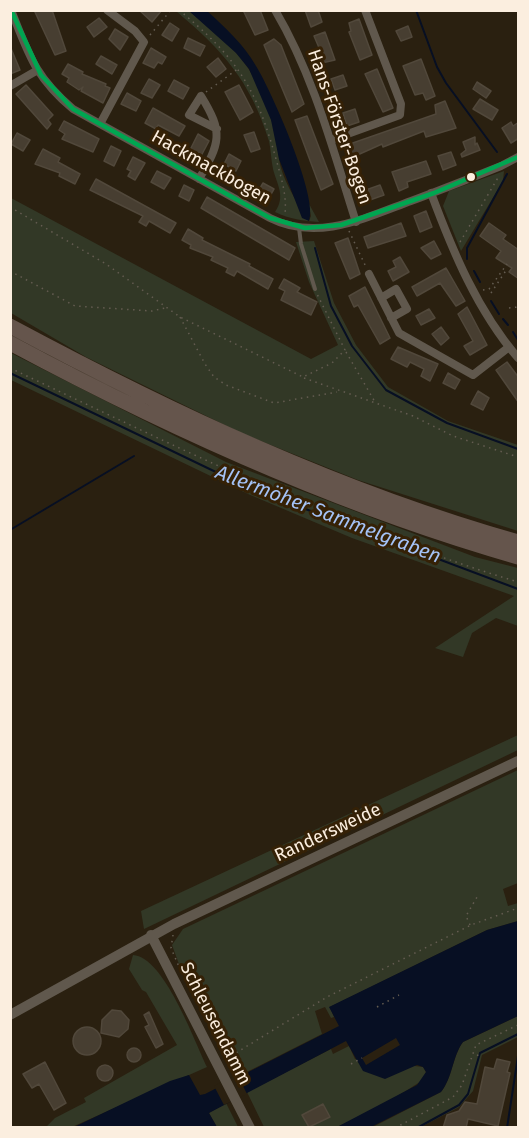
<!DOCTYPE html>
<html>
<head>
<meta charset="utf-8">
<style>
  body { margin:0 }
  #map { position:relative; width:529px; height:1138px; overflow:hidden; background:#2a2010; font-family:"Fira Sans",sans-serif }
  canvas { display:block }
  .frame { position:absolute; inset:0; border:12px solid #fbeedf; pointer-events:none }
</style>
</head>
<body>
<div id="map">
<canvas width="529" height="1138"></canvas>
<div class="frame"></div>
</div>
<script>
const g = document.querySelector('canvas').getContext('2d');
g.lineJoin = 'round';
function fill(path, color) {
  g.fillStyle = color;
  g.fill(path, 'evenodd');
}
function stroke(path, color, width, dash) {
  g.strokeStyle = color;
  g.lineWidth = width;
  g.lineCap = dash ? 'butt' : 'round';
  g.setLineDash(dash || []);
  g.stroke(path);
}
function write(font, color, halo, rows, align = 'center') {
  g.font = font + ' "Fira Sans",sans-serif';
  g.lineWidth = 6;
  g.setLineDash([]);
  g.textBaseline = 'middle';
  g.strokeStyle = halo;
  g.fillStyle = color;
  for (const [text, x, y, turn = 0] of rows) {
    g.save();
    g.translate(x, y);
    g.rotate((+turn || 0) * Math.PI / 180);
    g.textAlign = isNaN(turn) ? turn : align;
    if (halo) g.strokeText(text, 0, 0);
    g.fillText(text, 0, 0);
    g.restore();
  }
}
const green = new Path2D(`
  M176,11H189C210,28 233,45 248,68C266,95 276,128 279,159C282,180 298,204 309,221L311,216L308,202L319,222C303,221 290,219 275,212C286,196 277,185 273,169C271,160 271,150 269,141C250,80 223,51 176,11Z
  M504,171L503,181L461,251L443,206L449,191Z
  M11,198L311,359L338,345L309,282L296,242L314,241L334,303L356,345L388,387L448,421L518,445V531L358,480L241,433L86,357L11,313Z
  M11,353L226,462L475,557L518,568V626L496,618L472,633L463,657L435,648L514,596L352,538L248,494L11,380Z
  M518,735V750L144,929L141,911Z
  M518,770V883L503,889L508,906L518,903V921L487,930L330,1007L334,1017L331,1018L325,1007L315,1011L322,1034L239,1076L188,975H183L172,945L183,929Z
  M133,955C164,957 194,1040 207,1067L72,1127L45,1128L55,1118L86,1102L84,1098L177,1045L146,992L142,990L129,969Z
  M518,1016V1037L482,1055L473,1091L459,1107L421,1127L371,1128L441,1092C453,1077 452,1057 463,1042Z
  M349,1046L355,1059L423,1067L426,1072L423,1080L379,1108L337,1127H264L247,1092L331,1049L333,1054Z
  M226,1103L238,1127H217L209,1113Z`);
const water = new Path2D(`
  M189,11H207C225,27 244,45 256,66C271,90 319,198 309,221L302,218L279,159L271,120L249,69L236,53Z
  M518,921V1016L463,1042C452,1057 453,1077 441,1092L371,1127H337L417,1085L426,1072L423,1067L417,1065L385,1079L363,1071L346,1041L209,1113L217,1127L72,1128L170,1081L189,1075L200,1095L205,1094L339,1026L329,1007L487,930Z`);
const pier = new Path2D(`
  M396,1038L400,1045L366,1065L362,1058Z
  M237,1074L247,1094L224,1105L214,1086Z`);
const stream = new Path2D(`
  M416,10L437,67L446,83L497,152
  M315,248L331,306L352,346L386,390L447,423L518,449
  M467,259V248L507,174
  M474,271L480,282
  M491,301L499,314
  M503,319L508,325
  M513,332L518,340
  M10,373L247,487L518,589
  M10,530L134,456
  M417,1128L459,1105L468,1094L480,1053L518,1034
  M507,1128L518,1056`);
const building = new Path2D(`
  M34,10H52L66,51L55,55Z
  M139,10H162L152,22Z
  M243,10H260L268,30L255,35Z
  M305,10H318L322,22L311,27Z
  M99,18L107,27L94,37L87,27Z
  M359,19L372,55L360,60L349,32L351,31L349,23Z
  M170,23L179,29L172,41L162,35Z
  M408,26L412,37L401,41L396,31Z
  M115,29L128,37L120,50L109,39Z
  M325,32L335,60L317,64L313,52L320,50L314,36Z
  M188,38L205,46L200,56L184,48Z
  M274,39L281,45L304,104L292,112L264,45Z
  M10,46L20,70L10,74Z
  M151,48L166,57L162,64L158,62L154,68L143,63Z
  M101,56L117,65L112,74L96,64Z
  M218,58L226,69L216,77L207,67Z
  M421,59L435,96L426,100L423,93L415,95L403,66Z
  M68,64L83,72L82,74L106,84L105,86L110,88L103,103L81,91L83,87L79,90L67,82L69,78L62,74Z
  M377,69L393,108L383,112L365,74Z
  M343,75L347,86L335,90L331,79Z
  M149,79L160,85L152,98L141,93Z
  M174,80L189,88L183,99L168,91Z
  M477,82L491,91L486,98L473,89Z
  M26,85L53,115L48,120L51,124L47,129L16,94Z
  M239,85L253,112L240,120L225,92Z
  M127,93L141,101L136,111L121,104Z
  M480,99L498,110L492,120L473,109Z
  M445,101L456,128L426,137L424,131L383,147L382,144L353,157L347,145L436,114L435,105Z
  M153,108L185,126L179,136L158,125L156,129L145,123Z
  M355,109L359,122L347,126L343,113Z
  M307,116L333,184L321,190L295,120Z
  M64,121L99,139L93,152L62,139L65,134L59,130Z
  M511,122L513,126L519,122V138L511,143L502,128Z
  M254,132L260,149L251,152L244,135Z
  M17,133L30,140L23,151L11,144Z
  M198,134L209,141L201,156L190,150Z
  M475,137V145L477,143L480,150L462,157L461,154L466,150L463,142Z
  M111,146L121,151L114,166L104,161Z
  M43,149L60,158L58,162L80,174L75,184L59,176L60,173L35,164Z
  M451,152L456,165L443,170L438,156Z
  M229,154L241,161L236,171L224,164Z
  M133,157L145,163L135,180L128,176L131,171L127,169Z
  M426,161L431,174L407,182L408,187L399,191L392,172Z
  M157,171L171,178L164,189L151,182Z
  M96,179L176,223L170,233L149,221L146,226L139,222L143,216L90,190Z
  M263,183L274,189L267,201L256,195Z
  M184,185L194,190L189,201L179,196Z
  M380,185L384,195L367,201L363,191Z
  M207,197L295,248L289,260L201,208Z
  M426,211L432,227L420,232L414,216Z
  M401,223L406,236L368,248L364,237Z
  M489,223L506,235L503,239L519,250V279L509,272L512,268L496,258L501,251L480,236Z
  M188,229L203,238L202,240L250,264L249,266L273,279L268,289L237,271L234,276L226,272L228,268L211,260L213,257L190,248L191,245L182,240Z
  M348,238L360,274L350,279L335,243Z
  M434,241L441,254L431,259L421,248Z
  M400,257L409,272L393,281L388,271L396,267L393,261Z
  M446,268L465,301L456,306L440,283L417,296L412,287Z
  M284,279L300,288L297,292L317,302L311,315L281,300L285,291L279,288Z
  M365,287L390,338L380,344L358,305L354,307L349,296Z
  M467,307L487,345L470,355L464,346L473,341L458,314Z
  M429,309L435,318L421,325L416,316Z
  M441,327L449,338L441,345L432,334Z
  M398,347L438,364L430,381L421,376L424,369L410,362L407,367L391,359Z
  M507,362L519,378V403L496,370Z
  M448,373L460,380L455,389L443,383Z
  M478,391L489,398L483,410L471,404Z
  M112,1010L121,1011L129,1020L128,1029L119,1037L101,1033L102,1020Z
  M149,1012L163,1044L156,1048L145,1027L149,1025L144,1015Z
  M73 1041a14 14 0 1 1 28 0a14 14 0 1 1-28 0Z
  M127 1055a7 7 0 1 1 14 0a7 7 0 1 1-14 0Z
  M497,1059L510,1062L507,1072L510,1073L498,1126L468,1119L466,1128H443L447,1115L459,1111L465,1102L477,1104L485,1067L494,1069Z
  M45,1062L66,1103L54,1110L39,1084L32,1088L23,1074Z
  M97 1073a8 8 0 1 1 16 0a8 8 0 1 1-16 0Z
  M323,1104L330,1117L309,1127L302,1115Z`);
const path = new Path2D(`
  M179,10C237,58 256,87 276,159C281,177 287,195 285,214
  M150,35L171,10
  M206,92L239,68
  M10,207L106,264L180,317L303,377L332,363L345,350L317,294
  M349,231L366,267
  M460,242L499,176
  M10,271L75,306L152,311L165,308
  M483,290L489,289L507,264
  M491,293L507,269
  M509,308L518,307
  M180,317L205,364L214,377L226,385L274,403L337,392
  M346,352L375,402
  M10,368C177,447 342,529 518,582
  M304,378L413,416L453,436L518,457
  M470,925L466,916L477,897
  M173,935L171,948L180,969
  M377,1007L399,995
  M477,1055L480,1056
  M226,1059L327,997L471,925L518,908
  M351,1064L362,1058
  M395,1128L453,1097L462,1085L476,1045L518,1025`);
const service = new Path2D(`
  M299,228L301,244L315,289`);
const minor = new Path2D(`
  M11,10C29,55 35,77 73,109L270,218C317,242 365,218 411,201C441,190 471,178 501,166L518,157
  M275,10C314,76 333,150 356,222
  M10,86L36,71
  M100,124L144,42L135,31L107,10
  M331,140L400,115L401,104L365,10
  M199,179C220,143 224,133 201,96L189,115L217,129
  M431,193C453,252 477,310 518,358
  M369,274L399,333L473,375L509,347
  M381,298L396,289L407,309L391,318`);
const tertiary = new Path2D(`
  M151,935L250,1128
  M10,1015L174,924L518,761`);
const motorway = new Path2D(`
  M10,326C172,413 341,492 518,542
  M10,343C172,430 342,507 518,557`);
const bus1 = new Path2D(`
  M11,10L41,75L73,109L270,218L305,228L341,225L434,193L518,157`);
const markers = [
  [471,177,5,"#fbeedf"]
];
const streetNames = [
  ["Hans-Förster-Bogen",339,127,71],
  ["Hackmackbogen",211,168,29],
  ["Randersweide",328,833,-25],
  ["Schleusendamm",215,1024,63]
];
const waterNames = [
  ["Allermöher Sammelgraben",328,515,21]
];
fill(green, '#323826');
fill(water, '#070f23');
fill(pier, '#2a2010');
stroke(stream, '#070f23', 2);
fill(building, '#473e31');
stroke(building, '#51483b', 1.5);
stroke(path, '#645c51', 1.5, [1.5, 4.5]);
stroke(service, '#60584d', 4);
stroke(minor, '#60584d', 8);
stroke(tertiary, '#60584d', 10);
stroke(motorway, '#65554c', 15);
stroke(bus1, '#00a651', 4.5);
for (const [x, y, r, color] of markers) {
  const dot = new Path2D();
  dot.arc(x, y, r, 0, 2 * Math.PI);
  g.fillStyle = color;
  g.fill(dot);
  stroke(dot, '#352106', 2);
}
write('18px', '#fbeedf', '#352106', streetNames);
write('italic 20px', '#a4c2f6', '#352106', waterNames);
</script>
</body>
</html>
